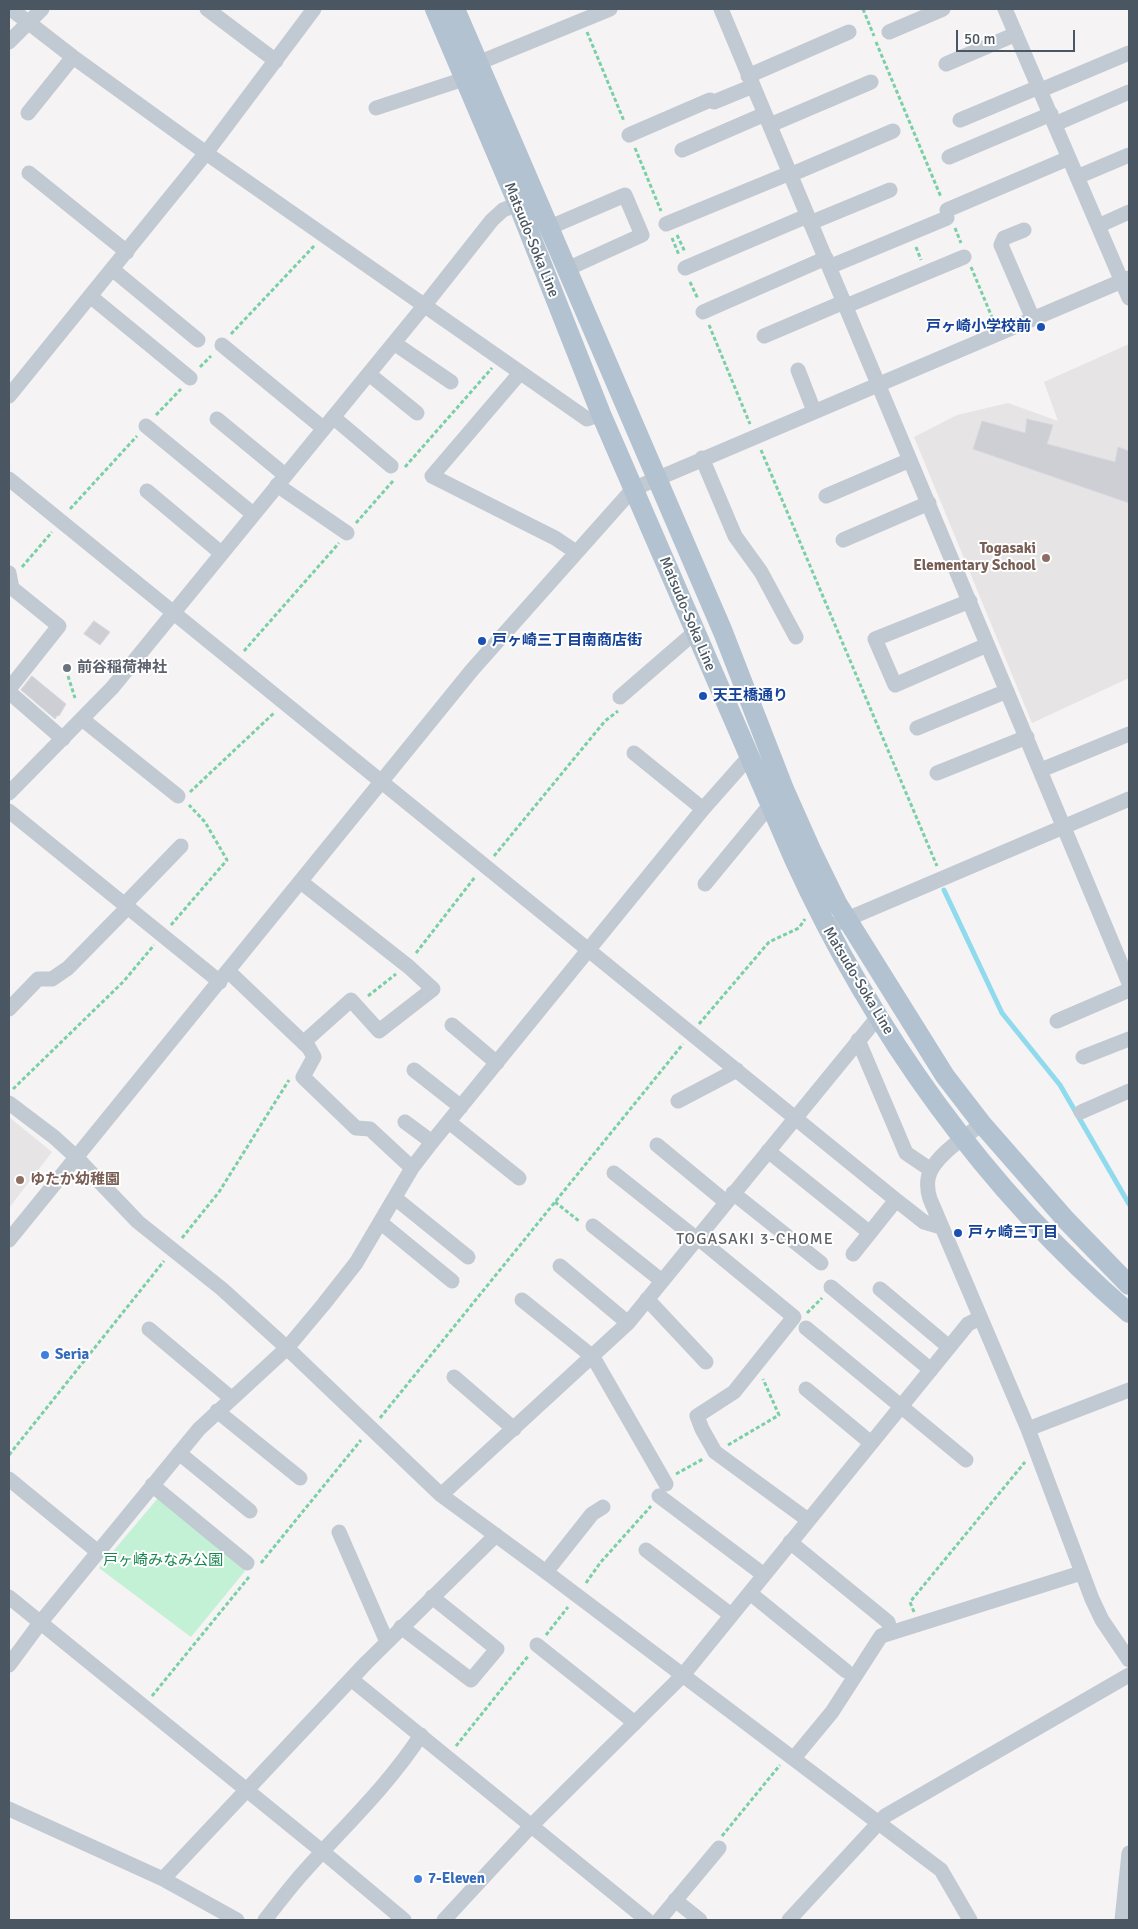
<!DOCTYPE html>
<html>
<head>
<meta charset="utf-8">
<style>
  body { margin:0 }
  #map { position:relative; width:1138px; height:1929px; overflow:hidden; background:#f5f3f3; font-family:Signika,sans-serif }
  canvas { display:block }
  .frame { position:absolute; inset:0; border:10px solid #4a5661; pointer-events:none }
  .scale { position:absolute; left:956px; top:30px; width:119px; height:22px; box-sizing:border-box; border:2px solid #4a5661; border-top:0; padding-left:6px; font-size:15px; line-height:18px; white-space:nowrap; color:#4a5661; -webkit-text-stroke:4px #fff; paint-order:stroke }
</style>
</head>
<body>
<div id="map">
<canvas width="1138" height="1929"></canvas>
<div class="frame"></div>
<div class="scale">50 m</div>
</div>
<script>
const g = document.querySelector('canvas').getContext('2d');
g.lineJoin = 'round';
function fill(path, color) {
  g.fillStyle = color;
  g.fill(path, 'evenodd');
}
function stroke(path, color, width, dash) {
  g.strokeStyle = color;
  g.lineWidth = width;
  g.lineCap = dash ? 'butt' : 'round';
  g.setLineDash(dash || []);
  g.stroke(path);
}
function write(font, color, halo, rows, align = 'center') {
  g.font = font + ' Signika,"Noto Sans JP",sans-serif';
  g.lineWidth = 4;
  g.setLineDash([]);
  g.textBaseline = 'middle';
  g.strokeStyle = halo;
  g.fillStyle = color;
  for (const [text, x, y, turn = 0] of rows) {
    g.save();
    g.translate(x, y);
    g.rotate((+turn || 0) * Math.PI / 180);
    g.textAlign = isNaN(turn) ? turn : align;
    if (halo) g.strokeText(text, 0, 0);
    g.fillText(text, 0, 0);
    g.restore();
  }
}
const education = new Path2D(`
  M1129,344V678L1032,723L914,437L957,415L1008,403L1058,421L1044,382Z
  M9,1117L52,1152L9,1208Z`);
const green = new Path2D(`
  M158,1498L245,1571L191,1637L99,1568Z`);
const stream = new Path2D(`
  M944,890L1002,1013L1060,1085L1129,1204`);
const building = new Path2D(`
  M1027,419L1053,425L1047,444L1115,462L1118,447L1129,451V503L973,449L982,421L1025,433Z
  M94,621L110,632L100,645L84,634Z
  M32,676L66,704L59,716L58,715L55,719L21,690Z`);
const path = new Path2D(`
  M863,9L874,36
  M587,32L624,121
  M876,42L941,197
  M635,148L661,211
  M955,228L961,243
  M677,235L685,252
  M672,238L679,255
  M916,247L921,260
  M971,267L994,322
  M690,282L698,299
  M709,325L750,424
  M231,334L314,246
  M200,367L211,356
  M156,415L181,389
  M761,450L937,866
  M405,467L492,368
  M70,509L137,436
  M356,523L393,481
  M22,567L52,532
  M244,651L339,543
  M68,676L75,698
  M190,792L275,712
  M494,856L605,721L618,711
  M171,925L227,860L205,822L189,805
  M416,953L475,877
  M368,996L396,974
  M699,1024L769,942L799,928L805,919
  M13,1089L124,981L154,945
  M555,1202L579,1221
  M182,1238L219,1192L289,1080
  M807,1313L822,1298
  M380,1418L683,1044
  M728,1445L779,1415L763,1379
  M9,1455L164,1261
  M676,1474L703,1459
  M261,1563L361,1440
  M586,1583L600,1563L651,1506
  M914,1612L910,1602L1025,1462
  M546,1635L568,1607
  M152,1696L249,1577
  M456,1746L529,1655
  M722,1836L780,1765`);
const minor = new Path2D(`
  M11,9L73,57L206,153L587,419L601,414
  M207,9L276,61
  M721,9L1129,983
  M1005,9L1129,298
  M889,32L943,9
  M9,42L42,9
  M478,63L610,9
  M946,64L1016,34
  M748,76L849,32
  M1041,90L1129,53
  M376,108L464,79
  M28,113L73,57
  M960,120L1039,87
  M1055,124L1129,92
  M770,125L871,82
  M629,135L710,100L714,102L753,86
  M682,150L765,114
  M949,157L1051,114
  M29,173L127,252
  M790,175L893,131
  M1077,177L1129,155
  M947,210L1069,158
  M810,223L890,190
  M666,224L790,173
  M1098,226L1129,212
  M548,228L625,195L642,235L567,269
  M1024,230L1004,238L1001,245L1033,319
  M829,267L947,218
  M685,268L807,216
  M112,269L198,340
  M90,296L190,378
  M846,306L964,257
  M703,312L826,258
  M764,336L844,302
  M394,343L451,382
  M222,345L323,428
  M798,370L814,411
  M520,373L432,476L555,538L576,552
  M369,374L417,413
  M9,396L206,153L314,9
  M333,417L391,466
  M217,419L285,475
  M146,426L253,514
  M702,458L735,536L761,572L796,637
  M9,479L896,1200L924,1222L941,1227
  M277,485L347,533
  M147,491L221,553
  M826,496L910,460
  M843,540L929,503
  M9,573L12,588L59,626L9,689
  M970,601L875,639L895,685L987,645
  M9,692L63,739
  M620,697L695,632
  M82,719L178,796
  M917,728L1007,691
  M634,753L703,809
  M1041,770L1129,734
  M937,773L1027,737
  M9,793L112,688L424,306L492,220L503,210L518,204
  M9,811L220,982
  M301,882L409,967L433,989L379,1031L351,1000L304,1042
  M705,884L770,805
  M125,904L181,846
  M826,928L1129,799
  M228,971L309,1048L314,1057L303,1077L356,1128L370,1129L412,1168
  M9,1009L38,979H52L68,968L128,907
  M1057,1021L1129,990
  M452,1025L497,1063
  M858,1040L906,1153L931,1170
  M1083,1057L1129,1039
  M414,1070L461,1107
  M678,1101L737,1070
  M9,1103L54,1137L76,1157L138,1222L222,1289L287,1348L441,1495L546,1572L941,1870L970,1920
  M1081,1112L1129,1091
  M405,1122L432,1142
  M449,1122L519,1178
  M982,1124C966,1136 931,1158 928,1179C927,1186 928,1193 930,1199L1028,1429L1092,1599L1102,1620L1129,1660
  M657,1145L726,1202
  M768,1151L870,1233
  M614,1173L697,1239
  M733,1193L821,1263
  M395,1198L468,1257
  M380,1222L452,1281
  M593,1226L662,1281
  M698,1238L794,1317L734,1392L697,1416L702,1429L715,1452L808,1520
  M9,1240L472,670L633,489L1129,278
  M853,1254L896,1200
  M560,1266L628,1323
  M831,1287L931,1370
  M880,1289L949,1347
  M647,1299L706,1362
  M522,1300L593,1357L666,1484
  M806,1328L966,1460
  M149,1329L231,1398
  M454,1377L514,1429
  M806,1389L871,1443
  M217,1411L300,1478
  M1028,1429L1129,1390
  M179,1453L250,1511
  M9,1479L98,1552
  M152,1485L247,1563
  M441,1495L628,1323L878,1017
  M659,1496L764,1575
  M339,1532L387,1642
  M790,1542L888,1622L891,1633
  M646,1550L731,1615
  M546,1572L592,1514L603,1507
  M750,1593L846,1671
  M9,1597L323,1852L404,1920
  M401,1627L471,1680L497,1649L432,1597
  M537,1645L635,1723
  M9,1665L40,1623L199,1429L287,1348L323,1305L356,1263L412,1168L432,1142L703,809L749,757
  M351,1679L647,1920
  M794,1758L832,1712L881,1636L1081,1573
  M9,1809L163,1879L237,1920
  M163,1879L366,1663L496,1535
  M675,1900L700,1920
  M265,1920C275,1907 285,1894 296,1881C338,1832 386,1789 421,1735
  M444,1920L531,1826L683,1675L968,1324L980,1318
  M659,1920L719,1848
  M789,1920L885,1816L1129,1675
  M1122,1920L1129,1853`);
const major = new Path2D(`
  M435,9L518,204L601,414L794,859C873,1032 985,1189 1129,1313
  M455,9L723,632L784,789L812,852L837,903L945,1076L982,1124L1066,1220L1129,1285`);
const markers = [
  [1041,327,5,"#1a4fb4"],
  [1046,558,5,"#8d6e63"],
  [482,641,5,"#1a4fb4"],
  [67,668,5,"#6b7280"],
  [703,696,5,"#1a4fb4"],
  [20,1180,5,"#8d6e63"],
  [958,1233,5,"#1a4fb4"],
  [45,1355,5,"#3f7fe0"],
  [418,1879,5,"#3f7fe0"]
];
const streetNames = [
  ["Matsudo-Soka Line",531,240,68],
  ["Matsudo-Soka Line",687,614,67],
  ["Matsudo-Soka Line",858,981,59]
];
const transitNames = [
  ["戸ヶ崎小学校前",1031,327,"right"],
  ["戸ヶ崎三丁目南商店街",492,641],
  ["天王橋通り",713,696],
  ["戸ヶ崎三丁目",968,1233]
];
const educationNames = [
  ["Togasaki",1036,549],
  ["Elementary School",1036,566],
  ["ゆたか幼稚園",30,1180,"left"]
];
const worshipNames = [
  ["前谷稲荷神社",77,668]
];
const shopNames = [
  ["Seria",55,1355],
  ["7-Eleven",428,1879]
];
const parkNames = [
  ["戸ヶ崎みなみ公園",163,1561]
];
const neighbourhoodNames = [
  ["TOGASAKI 3-CHOME",755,1240]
];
fill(education, '#e6e4e5');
fill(green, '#c3f1d5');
stroke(stream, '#90daee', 5);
fill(building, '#cdcfd5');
stroke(building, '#d7d9de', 1);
stroke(path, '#7ad0a6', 3, [4, 2.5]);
stroke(minor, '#c1cad2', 15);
stroke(major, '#b3c2d1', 20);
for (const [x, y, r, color] of markers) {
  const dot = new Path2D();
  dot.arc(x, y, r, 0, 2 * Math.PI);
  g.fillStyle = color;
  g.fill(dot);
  stroke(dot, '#fff', 2);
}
write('15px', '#4a5661', '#fff', streetNames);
write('bold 15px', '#164399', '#fff', transitNames, 'left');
write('bold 15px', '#785e54', '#fff', educationNames, 'right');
write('bold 15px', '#5b616d', '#fff', worshipNames, 'left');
write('bold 15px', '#366cbe', '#fff', shopNames, 'left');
write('15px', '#17864f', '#fff', parkNames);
g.letterSpacing = '1px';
write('16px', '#5f6368', '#fff', neighbourhoodNames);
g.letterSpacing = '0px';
</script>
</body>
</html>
